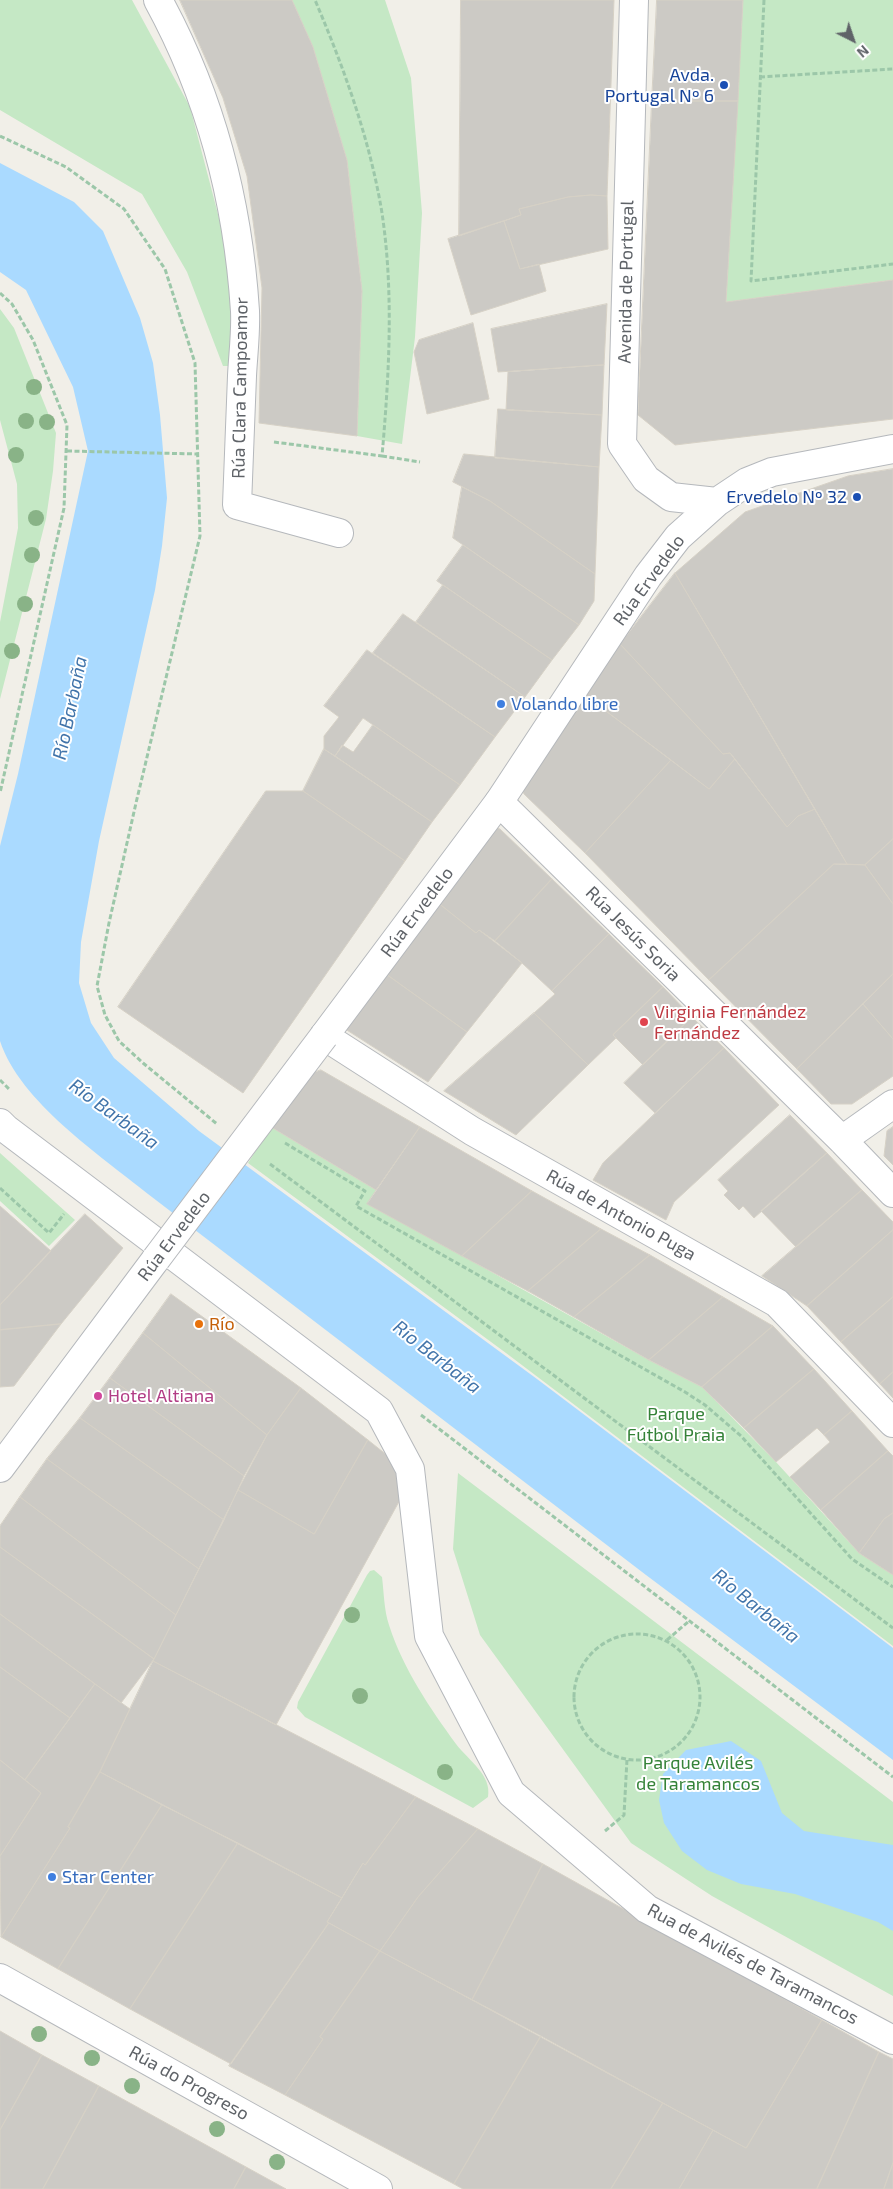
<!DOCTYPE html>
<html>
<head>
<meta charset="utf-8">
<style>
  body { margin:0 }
  #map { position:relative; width:893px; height:2189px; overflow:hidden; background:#f1efe8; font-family:"Exo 2",sans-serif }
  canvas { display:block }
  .north { position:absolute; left:828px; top:15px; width:50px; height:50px; -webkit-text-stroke:4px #fff; paint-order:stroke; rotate:139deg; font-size:14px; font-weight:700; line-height:20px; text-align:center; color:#5f6368 }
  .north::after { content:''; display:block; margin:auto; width:18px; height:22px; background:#5f6368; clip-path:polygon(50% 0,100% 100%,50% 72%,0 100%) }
</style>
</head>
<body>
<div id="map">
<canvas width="893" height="2189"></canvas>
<div class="north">N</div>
</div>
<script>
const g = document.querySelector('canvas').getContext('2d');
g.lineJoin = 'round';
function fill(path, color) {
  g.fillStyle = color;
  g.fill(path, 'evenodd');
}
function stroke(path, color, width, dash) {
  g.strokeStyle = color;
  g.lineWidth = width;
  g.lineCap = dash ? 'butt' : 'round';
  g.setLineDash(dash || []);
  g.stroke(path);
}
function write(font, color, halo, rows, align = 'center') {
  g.font = font + ' "Exo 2",sans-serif';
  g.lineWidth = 4;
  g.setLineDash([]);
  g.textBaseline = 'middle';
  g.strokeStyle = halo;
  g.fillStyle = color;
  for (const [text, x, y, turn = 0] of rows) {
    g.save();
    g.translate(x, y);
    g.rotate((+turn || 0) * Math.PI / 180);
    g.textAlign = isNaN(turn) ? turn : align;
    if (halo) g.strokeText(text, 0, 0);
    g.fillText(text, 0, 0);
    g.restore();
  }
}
const green = new Path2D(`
  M0,0H132L190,107L225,241L237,366H223L187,272L142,194L0,110Z
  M292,0H385L411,78L422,213L415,337L402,444L357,436L362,291L347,160L313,47Z
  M743,0H893V280L726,302Z
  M0,309L14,328L56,433L53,471L46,519L0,699V622L18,528L17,484L0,420Z
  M271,1127L376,1190L368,1203L649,1360L702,1387L776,1462L859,1553L893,1575V1646L506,1353L248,1163Z
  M0,1153L75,1220L49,1246L0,1201Z
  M458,1473L893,1802V1996L712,1896L631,1843L480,1635L453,1549Z
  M374,1570L382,1577C384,1593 384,1610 389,1625C403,1669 430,1708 456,1744C469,1761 492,1775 488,1797L473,1808L305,1717L297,1708L298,1702L367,1575L370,1571Z`);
const water = new Path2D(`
  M0,163L74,202L103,231L140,318L153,363L160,415L167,498L162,546L155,590L99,841L81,942L79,983L91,1023L114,1058L199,1131L537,1379L893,1648V1760L646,1575L148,1194C100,1155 20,1102 0,1041V846L18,774L88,451L73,387L26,290L0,272Z
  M731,1741L761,1761L782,1813L804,1831L893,1845V1931L878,1922L795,1894L741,1884L707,1870L682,1851L664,1823L659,1800L663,1774L686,1750Z`);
const building = new Path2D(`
  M180,0H292L313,47L347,160L362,291L357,436L259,423L262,288L247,176L223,98Z
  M461,0H614L607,196L591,195L568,197L519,209L521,215L459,236Z
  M657,0H743L738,101H652Z
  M652,101H738L726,302L893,280V419L675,445L638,415Z
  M591,195L607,196L608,249L520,269L504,221L521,215L519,209L568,197Z
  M504,221L520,269L539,264L546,291L471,315L448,239Z
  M607,304L604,365L498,372L491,329Z
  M473,323L489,399L427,414L414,352L419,340Z
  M604,365L602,415L506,410L508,372Z
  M498,409L602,415L599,467L495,458Z
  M464,454L599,467L595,574L490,501L453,482Z
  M893,469V839L865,865L847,864L675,573L745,512L848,476Z
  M462,487L490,501L595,574L594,601L579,625L453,538Z
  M463,545L579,625L552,660L437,581Z
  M675,573L815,809L798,816L787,827L730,753L723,754L620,644Z
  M443,585L552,660L525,697L416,622Z
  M403,614L525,697L495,737L373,653Z
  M620,644L723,754L730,753L735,759L709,789L582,693Z
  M367,650L495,737L460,785L363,718L335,756L324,749V736L339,717L324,706Z
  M582,693L671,760L585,853L524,794L519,777Z
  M373,725L460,785L432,822L335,756L342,745L353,752Z
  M324,749L432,822L405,861L303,791Z
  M735,759L787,827L798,816L815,809L847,864H834L709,980L585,853L671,760L709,789Z
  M266,791H303L405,861L243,1093L118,1007Z
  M487,825L500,829L552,879L495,941L479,930L476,933L432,898Z
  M893,839V904L865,865Z
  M834,864L865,865L893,904V974L797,1069L709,980Z
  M552,879L609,934L552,991L522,963L495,941Z
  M432,898L476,933L479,930L522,963L467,1032L379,969Z
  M609,934L663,987L613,1035L616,1038L588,1065L534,1013L555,994L552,991Z
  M379,969L467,1032L428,1082L339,1025Z
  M893,974V1039L863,1004Z
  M663,987L692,1017L643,1065L613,1035Z
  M863,1004L893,1039V1076L852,1104H831L797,1069Z
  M534,1013L588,1065L516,1135L444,1091Z
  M692,1017L724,1048L655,1113L624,1083Z
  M724,1048L779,1105L674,1202L666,1220L593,1180L603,1163Z
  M321,1070L420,1127L376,1190L271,1127L307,1075Z
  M790,1115L827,1153L754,1218L743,1206L739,1210L724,1195L728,1191L718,1180Z
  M420,1127L532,1191L462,1256L367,1204Z
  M893,1127V1165L884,1156L887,1131Z
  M827,1153L862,1190L796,1247L761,1211Z
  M862,1190L893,1222V1230L807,1306L762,1276Z
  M532,1191L601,1229L528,1291L462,1256Z
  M0,1206L51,1251L0,1305Z
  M85,1214L123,1248L61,1324L0,1330V1305Z
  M601,1229L650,1255L574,1317L528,1291Z
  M893,1230V1297L841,1342L807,1306Z
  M650,1255L723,1297L649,1360L574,1317Z
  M171,1294L301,1388L267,1435L143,1333Z
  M723,1297L773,1326L702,1387L649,1360Z
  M893,1297V1372L880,1384L841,1342Z
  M61,1324L14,1386L0,1387V1330Z
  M773,1326L814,1369L744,1428L702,1387Z
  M143,1333L267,1435L244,1476L110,1378Z
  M814,1369L852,1411L824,1435L817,1428L776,1462L744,1428Z
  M893,1372V1398L880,1384Z
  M110,1378L244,1476L224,1520L80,1418Z
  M301,1388L368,1440L314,1534L238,1490L267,1435Z
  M852,1411L888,1451L821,1510L790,1477L830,1442L824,1435Z
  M80,1418L224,1520L199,1569L47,1459Z
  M368,1440L393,1460L401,1498L276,1725L153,1661L238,1490L314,1534Z
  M888,1451L893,1456V1513L884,1519L859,1553L821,1510Z
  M47,1459L199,1569L176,1615L20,1497Z
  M20,1497L176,1615L154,1659L0,1547V1526Z
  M893,1513V1575L859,1553L884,1519Z
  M0,1547L154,1659L121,1703L0,1614Z
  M0,1614L95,1684L70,1718L0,1667Z
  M153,1661L416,1797L365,1865L363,1863L342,1898L100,1772Z
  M0,1667L70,1718L25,1780L0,1760Z
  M95,1684L130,1709L100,1772L68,1827L70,1828L1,1937L0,1856L41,1793L25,1780Z
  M0,1760L41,1793L0,1856Z
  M100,1772L162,1805L58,1969L1,1937L70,1828L68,1827Z
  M416,1797L478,1829L418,1897L380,1951L327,1922L363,1863L365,1865Z
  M162,1805L238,1843L130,2009L58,1969Z
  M478,1829L543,1864L472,2000L380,1951L418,1897Z
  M238,1843L342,1898L327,1922L329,1923L231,2064L130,2009Z
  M543,1864L822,2020L746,2148L472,2000Z
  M329,1923L380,1951L320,2037L323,2039L285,2095L229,2066Z
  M380,1951L541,2036L454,2184L285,2095L323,2039L320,2037Z
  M822,2020L879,2052L817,2189H679L713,2130L746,2148Z
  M0,2031L42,2055L0,2130Z
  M541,2036L663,2103L611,2189H463L454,2184Z
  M879,2052L893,2059V2163L884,2189H817Z
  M42,2055L99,2086L43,2189H0V2130Z
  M99,2086L246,2167L234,2189H43Z
  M663,2103L713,2130L679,2189H611Z
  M893,2163V2189H884Z
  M246,2167L286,2189H234Z`);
const path = new Path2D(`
  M764,0L751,281L893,264
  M760,77L893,69
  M0,136L66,167L124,209L165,269L195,363L200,536L136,803L109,923L97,986L105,1015L119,1041L143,1063L217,1124
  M0,293L12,304L33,340L67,425L64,508L0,793
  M274,442L382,456C389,376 394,293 382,213C370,140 344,68 315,0
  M67,451L198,454
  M382,456L420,462
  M0,1080L10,1090
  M285,1143L365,1191L356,1206L685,1392L705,1405L741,1436L852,1559L893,1587
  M270,1164L893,1628
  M0,1188L49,1233L64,1214
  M421,1415L893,1777
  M574 1697a63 63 0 1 1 126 0a63 63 0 1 1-126 0Z
  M667,1640L689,1621
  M605,1831L624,1815L627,1759`);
const minor = new Path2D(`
  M158,0C211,97 238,201 245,311C246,333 243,355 242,376C240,419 239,462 237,505L339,533
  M499,802L842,1140L893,1193
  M324,1036L472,1131L777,1303L893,1423
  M0,1123L6,1129L379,1411L410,1469L429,1636L511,1793L647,1909L893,2040
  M842,1140L893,1104`);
const tertiary = new Path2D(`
  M634,0L622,444L646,479L671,497L717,502
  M324,1036L499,802L648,576L678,537L717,502L747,482L772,472L893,449
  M0,1468L156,1259
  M0,1978L378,2189`);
const tertiaryBridge = new Path2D(`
  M156,1259L324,1036`);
const trees = [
  [34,387],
  [26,421],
  [47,422],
  [16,455],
  [36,518],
  [32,555],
  [25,604],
  [12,651],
  [352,1615],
  [360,1696],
  [445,1772],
  [39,2034],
  [92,2058],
  [132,2086],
  [217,2129],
  [277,2162]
];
const markers = [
  [724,85,5,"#1a4fb4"],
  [857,497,5,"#1a4fb4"],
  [501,704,5,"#3f7fe0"],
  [644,1022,5,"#e0444e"],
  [199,1324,5,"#e8710a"],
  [98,1396,5,"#d1479c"],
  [52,1877,5,"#3f7fe0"]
];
const transitNames = [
  ["Avda.",714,75],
  ["Portugal Nº 6",714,96],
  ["Ervedelo Nº 32",847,497]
];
const streetNames = [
  ["Avenida de Portugal",626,282,-89],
  ["Rúa Clara Campoamor",240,388,-89],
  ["Rúa Ervedelo",649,580,-54],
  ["Rúa Ervedelo",417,912,-53],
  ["Rúa Jesús Soria",633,934,45],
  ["Rúa de Antonio Puga",621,1215,29],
  ["Rúa Ervedelo",174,1236,-53],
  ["Rua de Avilés de Taramancos",753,1964,28],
  ["Rúa do Progreso",189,2083,29]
];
const shopNames = [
  ["Volando libre",511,704],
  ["Star Center",62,1877]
];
const healthNames = [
  ["Virginia Fernández",654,1012],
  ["Fernández",654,1033]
];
const foodNames = [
  ["Río",209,1324]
];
const hotelNames = [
  ["Hotel Altiana",108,1396]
];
const parkNames = [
  ["Parque",676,1414],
  ["Fútbol Praia",676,1435],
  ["Parque Avilés",698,1763],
  ["de Taramancos",698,1784]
];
const waterNames = [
  ["Río Barbaña",70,708,-78],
  ["Río Barbaña",114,1114,36],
  ["Río Barbaña",437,1357,38],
  ["Río Barbaña",756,1606,39]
];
fill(green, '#c5e8c5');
fill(water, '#aadaff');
fill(building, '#cccac5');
stroke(building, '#d6d1c6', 1);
stroke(minor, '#b5b8bc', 30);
stroke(tertiary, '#b5b8bc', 30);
stroke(path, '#9cc7a9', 3, [5, 2.5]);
stroke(minor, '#fff', 28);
stroke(tertiary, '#fff', 28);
stroke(tertiaryBridge, '#b5b8bc', 30, []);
stroke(tertiaryBridge, '#fff', 28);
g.fillStyle = '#89b387';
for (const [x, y] of trees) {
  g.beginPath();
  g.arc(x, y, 8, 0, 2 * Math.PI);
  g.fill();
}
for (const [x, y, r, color] of markers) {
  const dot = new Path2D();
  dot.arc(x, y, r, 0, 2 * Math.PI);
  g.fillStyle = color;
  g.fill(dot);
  stroke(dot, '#fff', 2);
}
write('18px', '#164399', '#fff', transitNames, 'right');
write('18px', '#5f6368', '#fff', streetNames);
write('18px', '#366cbe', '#fff', shopNames, 'left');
write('18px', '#be3a42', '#fff', healthNames, 'left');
write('18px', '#c56008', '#fff', foodNames, 'left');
write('18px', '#b23c85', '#fff', hotelNames, 'left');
write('18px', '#348238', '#fff', parkNames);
write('italic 19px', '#4174aa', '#fff', waterNames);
</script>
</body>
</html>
